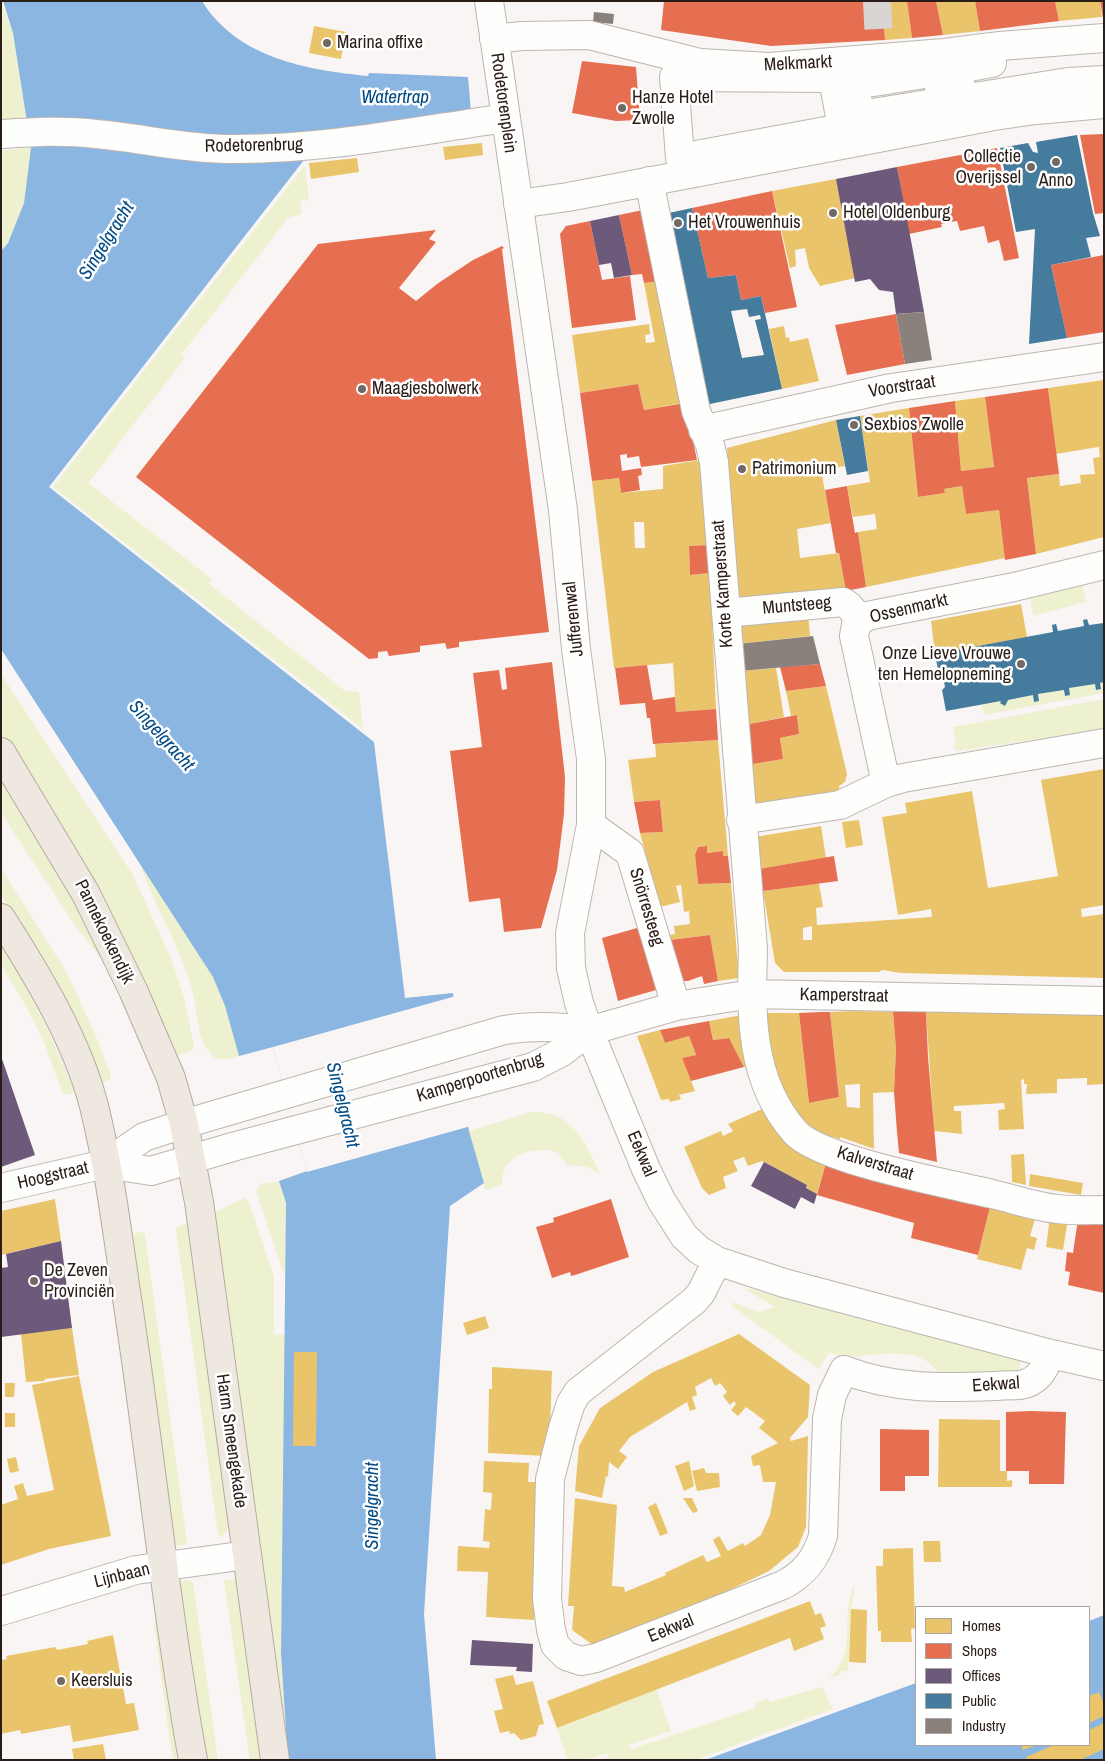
<!DOCTYPE html>
<html>
<head>
<meta charset="utf-8">
<style>
  body { margin:0 }
  #map { position:relative; width:1105px; height:1761px; overflow:hidden; background:#f9f5f4; font-family:"Archivo Narrow",sans-serif }
  canvas { display:block }
  .frame { position:absolute; inset:0; border:2px solid #2a1c16; pointer-events:none }
  .legend { position:absolute; left:915px; top:1606px; width:175px; height:140px; box-sizing:border-box; background:#fff; border:1px solid #aaa4a2; margin:0; padding:6px 9px; list-style:none; font-size:15px; color:#2a1c16 }
  .legend li { display:flex; align-items:center; gap:10px; height:25px }
  .legend b { width:25px; border:1px solid #aaa4a2 }
</style>
</head>
<body>
<div id="map">
<canvas width="1105" height="1761"></canvas>
<div class="frame"></div>
<ul class="legend">
<li><b style="height:14px;background:#e9c46a"></b>Homes</li>
<li><b style="height:14px;background:#e76f51"></b>Shops</li>
<li><b style="height:14px;background:#6d597a"></b>Offices</li>
<li><b style="height:14px;background:#457b9d"></b>Public</li>
<li><b style="height:14px;background:#8a817c"></b>Industry</li>
</ul>
</div>
<script>
const g = document.querySelector('canvas').getContext('2d');
g.lineJoin = 'round';
function fill(path, color) {
  g.fillStyle = color;
  g.fill(path, 'evenodd');
}
function stroke(path, color, width, dash) {
  g.strokeStyle = color;
  g.lineWidth = width;
  g.lineCap = dash ? 'butt' : 'round';
  g.setLineDash(dash || []);
  g.stroke(path);
}
function write(font, color, halo, rows, align = 'center') {
  g.font = font + ' "Archivo Narrow",sans-serif';
  g.lineWidth = 5;
  g.setLineDash([]);
  g.textBaseline = 'middle';
  g.strokeStyle = halo;
  g.fillStyle = color;
  for (const [text, x, y, turn = 0] of rows) {
    g.save();
    g.translate(x, y);
    g.rotate((+turn || 0) * Math.PI / 180);
    g.textAlign = isNaN(turn) ? turn : align;
    if (halo) g.strokeText(text, 0, 0);
    g.fillText(text, 0, 0);
    g.restore();
  }
}
const green = new Path2D(`
  M1,1L13,33L26,119L1,122Z
  M31,146C32,181 23,224 1,251V151Z
  M305,165L309,200L300,201L302,214L288,218L181,355L185,358L88,483L212,579L209,584L345,691L359,692L363,729L53,487Z
  M1083,585L1086,602L1033,616L1030,598Z
  M1,674L133,875L171,958L184,998L194,1045L193,1050L178,1055L167,1042L36,792L1,738Z
  M1104,682V693L984,715L982,705L1033,695L1034,702L1039,701L1038,694L1064,690L1065,696L1070,695L1069,688L1095,684L1097,690L1101,689L1100,683Z
  M1104,699V729L957,751L954,748L953,745L956,744L953,727Z
  M1,765L34,817L111,970L76,927L1,813Z
  M139,861L213,977L225,1006L239,1056L227,1060L215,1058C196,1041 199,1020 194,998C183,949 154,908 139,861Z
  M1,868L66,971L96,1036L111,1076L110,1080L101,1083L13,914L1,895Z
  M1,945C30,991 53,1039 74,1090L73,1093L64,1095L62,1092L44,1042L27,1008L1,965Z
  M531,1112C573,1110 586,1143 600,1175L588,1167L567,1165L558,1153C537,1144 498,1155 503,1184L485,1190L469,1131Z
  M279,1181L286,1203V1273H283L256,1191L261,1184Z
  M244,1198L249,1202L274,1277V1334L286,1335L281,1654L287,1737L278,1738L208,1216Z
  M191,1221L230,1513L228,1529L221,1538L218,1535L176,1228Z
  M143,1232L145,1234L187,1542L185,1545L171,1546L129,1234Z
  M746,1288L1021,1361L1018,1372L939,1376C926,1343 870,1356 845,1358C841,1358 834,1354 830,1352L818,1369L732,1306V1302L758,1312L775,1307L746,1290Z
  M233,1579L237,1581L267,1760H250L249,1755L224,1580Z
  M190,1580L193,1582L218,1760H199L178,1581Z
  M855,1584L851,1609L848,1671H842L839,1675L828,1679C860,1651 838,1616 855,1584Z
  M162,1622L185,1760H174L170,1742L154,1623Z
  M822,1687L833,1709L695,1760H601L609,1757L607,1753L586,1760H568L557,1728L656,1689L671,1731L629,1745L631,1749L755,1708V1703L768,1698L770,1702Z`);
const water = new Path2D(`
  M3,1H202C237,58 307,70 368,76L369,73L468,77L471,112L374,124L376,151L304,160L49,487L374,742L405,998L453,993L469,1131L484,1183L450,1206L424,1614L436,1760H288L281,1654L286,1203L279,1181L307,1171L273,1047L239,1056L225,1006L213,977L1,649V251L8,243L24,203L31,148L13,33Z
  M1104,1615V1760H705L916,1683V1745H1089V1621Z`);
const pier = new Path2D(`
  M456,996L471,1126L307,1172L273,1047Z`);
const homes = new Path2D(`
  M882,1H907L912,38L885,40Z
  M936,1H975L980,31L943,35Z
  M1055,1H1100L1102,17L1059,21Z
  M314,26L346,32L341,59L309,53Z
  M482,143L483,155L445,160L443,147Z
  M357,158L359,172L311,179L309,163Z
  M836,179L855,278L820,286L809,268L805,248L795,250L796,266L790,268L772,191Z
  M660,281L682,403L644,410L638,384L580,393L572,335L649,324L650,334L645,335L646,343L655,342L644,283Z
  M784,326L786,338L789,337L790,342L808,338L819,381L782,389L769,329Z
  M1104,380V446L1056,454L1048,388Z
  M985,397L994,467L961,471L955,401Z
  M909,408L918,497L945,493L944,489L962,486L966,514L999,510L1005,558L866,587L858,532L877,529L875,514L853,517L847,486L870,482L860,416Z
  M836,420L845,466L821,470L831,523L797,529L800,558L839,553L846,591L737,604L727,448Z
  M1104,446V537L1036,554L1027,478L1059,474L1060,486L1081,483L1080,475L1095,474L1093,458L1100,457L1099,447Z
  M700,460L709,545L689,546L690,575L710,573L716,709L676,712L673,663L614,668L592,481L619,478L621,493L663,489V466ZM634,522H644L645,548H635Z
  M1021,604L1027,637L935,654L931,621Z
  M808,614L810,636L738,644L737,625Z
  M776,668L784,717L744,725L740,671Z
  M826,686L847,774L845,782L839,786L840,793L751,806L747,765L783,759L780,738L799,734L797,715L791,716L786,691Z
  M718,740L728,856H723V851L707,853V846L698,847L695,855L698,884L731,883L739,978L718,981L710,935L670,940L669,935L675,934L674,926L690,924L689,911L684,912L681,885L676,886L680,902L660,907L640,833L663,832L660,800L634,802L628,760L656,757L655,744Z
  M1104,769V905L1081,909L1082,917L1104,914V978L901,973L882,970L879,972H784L775,963L763,891L819,883L823,907L816,908L817,925L932,917L931,909L898,915L882,817L907,813L905,803L972,791L988,888L1058,876L1041,780ZM812,926V940H803V928Z
  M859,820L863,845L846,848L842,822Z
  M821,826L826,858L759,869L755,837Z
  M853,1011L893,1012L896,1049L894,1092L873,1093L874,1149L840,1137V1139L802,1129L771,1077L762,1013H799L809,1103L839,1097L830,1012ZM860,1084V1108L847,1107L845,1085Z
  M926,1011L1104,1014V1084L1087,1085V1078L1057,1079V1093L1026,1094L1027,1084H1024V1079L1021,1080L1024,1129L999,1130L998,1110L1005,1109L1004,1103L954,1106V1111H961L962,1134L934,1131Z
  M742,1015L750,1066L744,1067L729,1038L713,1040L709,1021Z
  M660,1030L665,1043L689,1036L696,1055L682,1058L695,1091L679,1095L681,1099L670,1102L669,1099L661,1100L637,1036Z
  M769,1106L827,1159L817,1194L806,1188L807,1185L762,1161L748,1166L744,1157L733,1161L738,1171L723,1177L726,1188L709,1195L702,1188L684,1147L721,1131L723,1136L733,1131L728,1124Z
  M1024,1154L1026,1185L1012,1182V1176L1011,1155Z
  M1030,1174L1083,1183L1081,1195L1029,1186Z
  M55,1199L61,1241L1,1255V1211Z
  M991,1203L1035,1219L1030,1236L1037,1238L1034,1250L1027,1248L1021,1270L977,1259Z
  M1050,1217L1068,1219L1063,1250L1046,1247Z
  M485,1316L489,1328L467,1335L463,1323Z
  M72,1328L79,1375L45,1379L44,1381L26,1382L21,1334Z
  M739,1334L810,1385L808,1417L790,1438L791,1441L808,1436L806,1527L798,1547L769,1571L742,1584L681,1612L593,1645L572,1630L574,1606H568L575,1498L617,1505L612,1586L624,1587L625,1592L666,1575L665,1573L703,1555L707,1562L721,1556L713,1540L719,1536L728,1551L743,1543L745,1546L761,1535L770,1515L776,1482H763L760,1465L753,1466L751,1456L778,1443L759,1428L765,1421L746,1407L738,1416L731,1410L736,1404L734,1401L730,1405L723,1396L727,1392L720,1383L715,1386L711,1378L695,1387L697,1395L692,1397L696,1409L690,1411L687,1402L630,1437L619,1451L627,1457L618,1469L609,1462L608,1477L606,1476L602,1498L575,1491L579,1446L600,1408L653,1372Z
  M294,1352H317L316,1446H293Z
  M492,1367L552,1371L550,1433L546,1456L488,1453L489,1389H492Z
  M79,1376L111,1536L49,1549L1,1565V1505L18,1499L14,1486L23,1483L27,1496L54,1490L32,1385Z
  M5,1383H15L14,1397H5Z
  M5,1413H15V1427H5Z
  M939,1419L1000,1420V1471H1007V1481L1012,1480V1487H938Z
  M16,1457L19,1471L10,1473L7,1459Z
  M484,1461L529,1463L528,1482H541L534,1620L486,1617L488,1572L457,1571L458,1546L489,1548L490,1542L483,1541L485,1509L491,1510L492,1493L483,1492Z
  M689,1461L694,1486L684,1491L675,1466Z
  M704,1468L706,1473H719L720,1487L697,1491L692,1471Z
  M683,1498H692L698,1511L693,1513Z
  M656,1503L668,1533L660,1536L648,1507Z
  M923,1541H940L941,1562H924Z
  M913,1548L915,1628L911,1629L912,1642H881V1631H878L876,1566H883V1549Z
  M810,1601L815,1615L821,1613L826,1626L820,1628L824,1639L794,1651L790,1638L557,1728L547,1701Z
  M851,1609L867,1610L866,1663L849,1662Z
  M113,1635L126,1704L134,1703L139,1730L73,1742L70,1725L21,1734L20,1730L1,1734V1660L7,1659L6,1656L55,1647L57,1650L88,1644L87,1641Z
  M513,1675L516,1685L533,1681L544,1724L539,1725L536,1736L521,1740L514,1733L510,1734L509,1731L500,1733L494,1711L503,1709L495,1679Z
  M1099,1692L1104,1704V1716L1089,1723V1696Z
  M1104,1723V1749L1080,1760H1027L1026,1757L1054,1745H1089V1730Z
  M103,1744L106,1760H74L72,1749Z
  M1021,1745H1037L1023,1750Z`);
const shops = new Path2D(`
  M664,1H873V4L882,3L885,40L771,46L661,30Z
  M907,1H936L943,35L912,38Z
  M975,1H1055L1059,21L980,31Z
  M1100,1H1104V18H1103Z
  M582,61L636,67L640,120L616,121L572,113Z
  M1103,134L1104,213L1095,214L1080,135Z
  M997,148L1019,258L1004,261L999,240L988,243L984,226L960,231L957,221L941,224L942,227L909,234L897,167Z
  M772,191L797,307L765,313L761,296L741,300L736,275L708,278L692,208Z
  M643,210L660,281L644,283L642,274L632,275L619,215Z
  M590,221L602,280L630,276L636,320L572,328L560,234L566,226Z
  M436,230L429,239L436,242L399,288L416,301L437,284L473,260L502,246L504,248L502,249L549,632L459,642V647L447,649L445,643L420,646V652L389,656L387,651L378,652V658L369,659L136,477L318,244Z
  M1104,255V332L1067,338L1051,265Z
  M896,314L905,364L847,375L835,325Z
  M638,384L644,410L685,403L697,460L641,467L639,456L627,458V454L620,455L622,471L641,468L642,475L638,476L640,490L621,493L619,478L592,481L580,393Z
  M1048,388L1059,474L1027,478L1036,554L1005,560L999,510L966,514L962,486L944,489L945,493L918,497L909,408L955,401L961,471L994,467L985,397Z
  M847,486L855,533L858,532L866,587L846,591L839,553H836L825,490Z
  M709,545L710,573L690,575L689,546Z
  M552,662L565,777L564,814L557,870L541,928L504,932L500,898L469,902L450,751L482,747L473,673L499,670L502,690L507,689L505,668Z
  M820,664L826,686L786,691L780,667Z
  M647,665L653,700L675,697L676,712L716,709L718,740L653,744L650,718H647L645,703L620,705L615,668Z
  M797,715L799,734L780,738L783,759L747,765L744,725Z
  M660,800L663,832L640,833L634,802Z
  M707,846V853L723,851V856H728L731,883L698,884L695,855L698,847Z
  M834,856L838,881L763,891L759,869Z
  M644,926L663,988L618,1001L602,938Z
  M710,935L718,981L704,984L702,976L688,981H681L670,940Z
  M926,1011L928,1057L937,1162L899,1153L897,1132L894,1092L896,1049L893,1012Z
  M821,1012H830L839,1097L809,1103L799,1013Z
  M709,1021L713,1040L729,1038L744,1067L691,1081L682,1058L696,1055L689,1036L665,1043L660,1030Z
  M1,1058L34,1155L1,1166Z
  M827,1159L991,1203L978,1255L911,1238L914,1223L817,1195Z
  M611,1199L629,1257L575,1275L571,1276L570,1272L552,1278L536,1227L554,1222L553,1218Z
  M1078,1219H1104V1293L1068,1285L1070,1272L1065,1271L1067,1252L1073,1253Z
  M1030,1411L1066,1412L1064,1484H1029V1471H1006V1412Z
  M880,1429L929,1430V1476H905V1491H880Z`);
const offices = new Path2D(`
  M897,167L913,251L924,312L896,314L893,292L879,290L870,279L855,282L836,179Z
  M619,215L632,275L614,278L611,263L599,265L590,221Z
  M1,1056L35,1155L1,1167Z
  M764,1162L807,1185L806,1188L817,1194L814,1204L801,1197L795,1209L751,1186Z
  M61,1241L72,1328L1,1337V1268L8,1267L6,1254Z
  M472,1640L533,1644L532,1672L516,1671L517,1667L470,1665Z`);
const public = new Path2D(`
  M1077,135L1093,213L1100,236L1086,238L1091,257L1051,265L1067,338L1029,344L1035,229L1016,232L1000,148L1028,143L1033,152L1038,153L1036,142Z
  M692,208L708,278L736,275L741,300L761,296L782,389L705,405L664,214ZM747,309L749,317L760,315L761,319L755,320L764,355L742,358L731,311Z
  M860,416L868,471L847,475L836,420Z
  M1087,619L1089,625L1104,623V682L1100,683L1101,689L1096,690L1095,684L1069,688L1070,695L1065,696L1064,690L1038,694L1039,701L1034,702L1033,695L1008,700L1005,706L1000,703L1001,701L946,711L942,690L945,687L943,677L939,675L935,654L1053,632L1052,625L1056,624L1058,631L1084,626L1083,620Z`);
const industry = new Path2D(`
  M594,12L614,14L613,24L593,22Z
  M924,312L932,360L905,364L896,314Z
  M813,636L820,664L740,671L738,644Z`);
const minorTunnel = new Path2D(`
  M877,1L879,40`);
const minor = new Path2D(`
  M489,1L563,510L576,649L591,759V825L570,933L571,968L579,1003L589,1031L646,1169L661,1200L684,1236L699,1250L717,1261L784,1283L1051,1354L1104,1366
  M494,39L522,36L589,35L700,63L769,67L944,53L1000,46L1104,38
  M992,63L958,69L962,99L1068,82L1104,80
  M937,72L941,102L860,115L855,85Z
  M674,77L833,78L842,128L680,158Z
  M1,134C33,132 64,130 96,134C141,138 186,149 231,149C323,150 415,131 506,118
  M649,181L696,411L710,445L714,462L753,949C751,1013 749,1080 795,1132C819,1160 951,1184 992,1194C1014,1199 1036,1207 1058,1209C1073,1211 1089,1210 1104,1210
  M518,204L568,197L994,116L1036,110L1104,104
  M703,430L891,388L1104,357
  M726,613L843,602L849,606L861,620
  M886,783L854,636L856,624L867,616L1014,587L1104,565
  M741,820L840,805L886,783L903,778L1104,743
  M591,825L630,853L676,1006
  M105,1164L151,1171L236,1146L533,1067L562,1052L589,1031L676,1006L752,994L1104,1001
  M1,1188L105,1164L144,1137L184,1124L504,1030C534,1025 559,1026 589,1031
  M717,1261L701,1293L694,1301L578,1392L571,1403L563,1428L550,1479L547,1599L551,1630L555,1645L566,1656L581,1661L596,1658L783,1585C804,1574 816,1559 823,1536L827,1419L832,1395L844,1370C904,1393 957,1387 1020,1385C1038,1382 1044,1370 1051,1354
  M1,1611L136,1570L247,1555`);
const major = new Path2D(`
  M1,752L86,894L133,990L171,1078L184,1124L199,1202L275,1760
  M1,918C38,976 77,1040 94,1106C109,1167 117,1230 126,1292C150,1447 165,1605 193,1760`);
const markers = [
  [327,43,5,"#726864"],
  [622,108,5,"#726864"],
  [1056,162,5,"#726864"],
  [1031,167,5,"#726864"],
  [833,213,5,"#726864"],
  [678,223,5,"#726864"],
  [362,389,5,"#726864"],
  [854,425,5,"#726864"],
  [742,469,5,"#726864"],
  [1021,664,5,"#726864"],
  [34,1281,5,"#726864"],
  [61,1681,5,"#726864"]
];
const poiNames = [
  ["Marina offixe",337,43],
  ["Hanze Hotel",632,98],
  ["Zwolle",632,119],
  ["Collectie",1021,157,"right"],
  ["Overijssel",1021,178,"right"],
  ["Anno",1056,181,"center"],
  ["Hotel Oldenburg",843,213],
  ["Het Vrouwenhuis",688,223],
  ["Maagjesbolwerk",372,389],
  ["Sexbios Zwolle",864,425],
  ["Patrimonium",752,469],
  ["Onze Lieve Vrouwe",1011,654,"right"],
  ["ten Hemelopneming",1011,675,"right"],
  ["De Zeven",44,1271],
  ["Provinciën",44,1292],
  ["Keersluis",71,1681]
];
const streetNames = [
  ["Melkmarkt",798,64,-3],
  ["Rodetorenplein",503,103,82],
  ["Rodetorenbrug",254,146,-1],
  ["Voorstraat",902,387,-9],
  ["Korte Kamperstraat",723,584,-94],
  ["Muntsteeg",797,606,-5],
  ["Ossenmarkt",909,609,-13],
  ["Jufferenwal",574,619,-96],
  ["Snörresteeg",646,907,73],
  ["Pannekoekendijk",104,932,64],
  ["Kamperstraat",844,996,1],
  ["Kamperpoortenbrug",480,1078,-17],
  ["Eekwal",641,1154,67],
  ["Kalverstraat",875,1164,17],
  ["Hoogstraat",53,1176,-13],
  ["Eekwal",996,1385,-4],
  ["Harm Smeengekade",231,1441,82],
  ["Lijnbaan",122,1576,-14],
  ["Eekwal",671,1629,-22]
];
const waterNames = [
  ["Watertrap",395,98],
  ["Singelgracht",107,241,-58],
  ["Singelgracht",161,736,48],
  ["Singelgracht",342,1105,76],
  ["Singelgracht",373,1506,-90]
];
fill(green, '#eef1d0');
fill(water, '#8bb6e2');
fill(pier, '#f9f5f4');
fill(homes, '#e9c46a');
fill(shops, '#e76f51');
fill(offices, '#6d597a');
fill(public, '#457b9d');
fill(industry, '#8a817c');
stroke(minorTunnel, '#dad4d3', 28, [28, 14]);
stroke(minor, '#bdb5b1', 30);
stroke(major, '#b5aa9e', 30);
stroke(minor, '#fefefd', 28);
stroke(major, '#eee8e1', 28);
for (const [x, y, r, color] of markers) {
  const dot = new Path2D();
  dot.arc(x, y, r, 0, 2 * Math.PI);
  g.fillStyle = color;
  g.fill(dot);
  stroke(dot, '#fff', 2);
}
write('18px', '#2a1c16', '#fff', poiNames, 'left');
write('18px', '#2a1c16', '#fff', streetNames);
write('italic 19px', '#004b85', '#fff', waterNames);
</script>
</body>
</html>
